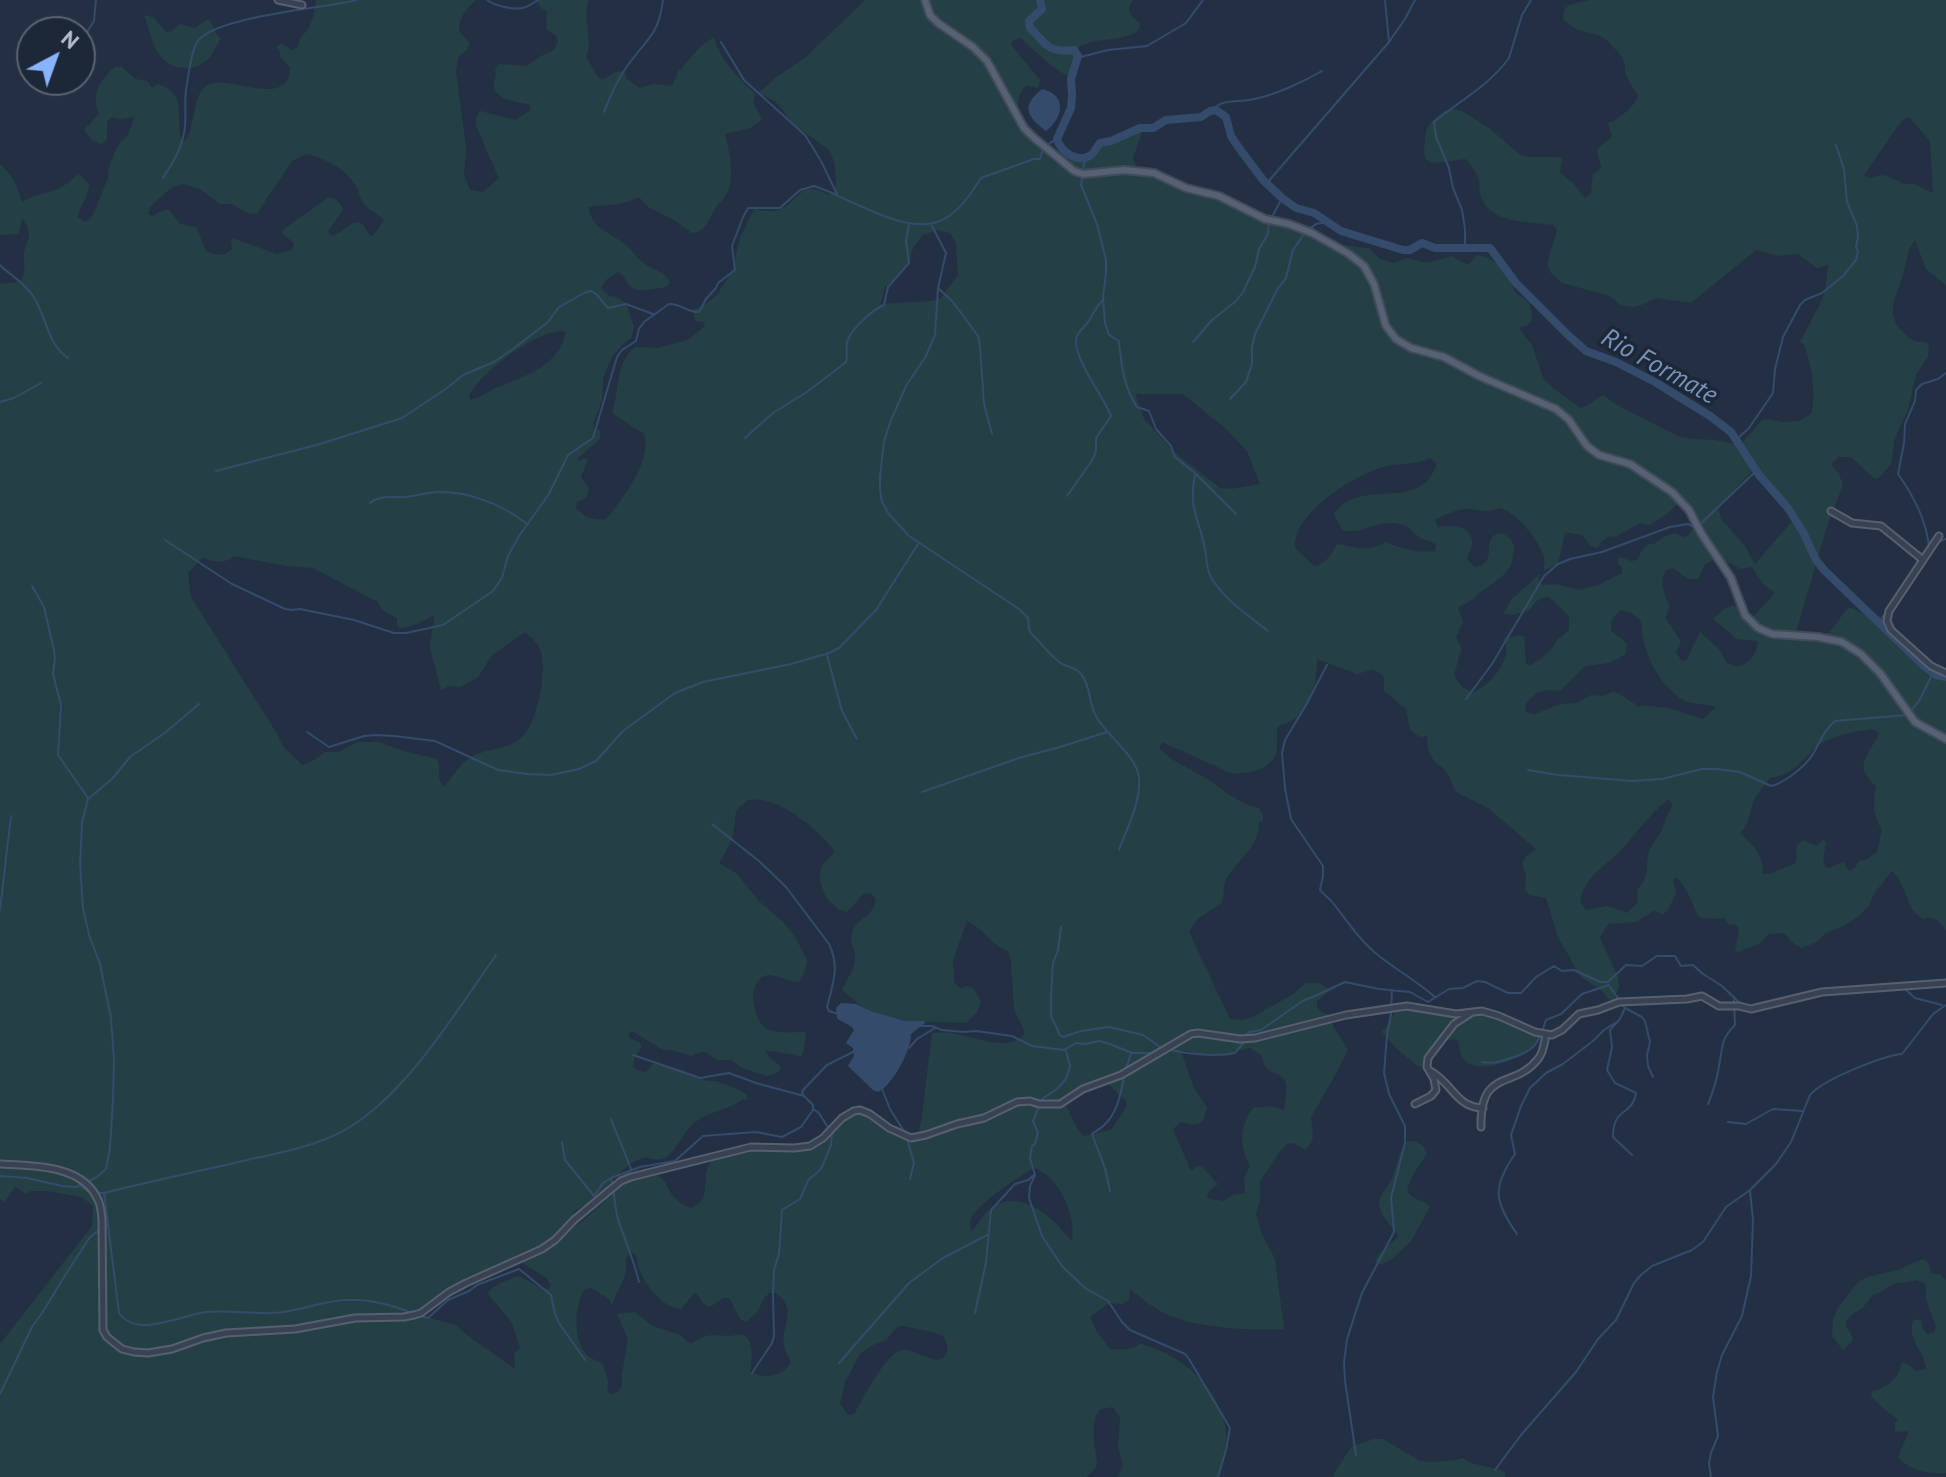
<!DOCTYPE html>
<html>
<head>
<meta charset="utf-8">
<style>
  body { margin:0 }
  #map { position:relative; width:1946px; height:1477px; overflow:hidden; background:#233043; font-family:"PT Sans",sans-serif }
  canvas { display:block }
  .north { position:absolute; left:16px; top:16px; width:80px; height:80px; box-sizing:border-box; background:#1c2738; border:2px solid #596374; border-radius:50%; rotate:41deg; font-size:22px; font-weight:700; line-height:32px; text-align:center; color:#b5bdcd }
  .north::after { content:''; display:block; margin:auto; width:28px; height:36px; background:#87b3ff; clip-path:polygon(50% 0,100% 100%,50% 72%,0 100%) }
</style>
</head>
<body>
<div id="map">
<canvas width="1946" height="1477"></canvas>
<div class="north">N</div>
</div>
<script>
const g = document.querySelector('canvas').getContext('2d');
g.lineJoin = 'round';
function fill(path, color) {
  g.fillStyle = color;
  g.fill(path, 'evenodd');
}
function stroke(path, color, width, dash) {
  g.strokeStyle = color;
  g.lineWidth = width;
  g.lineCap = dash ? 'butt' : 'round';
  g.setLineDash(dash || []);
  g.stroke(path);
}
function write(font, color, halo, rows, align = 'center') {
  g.font = font + ' "PT Sans",sans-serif';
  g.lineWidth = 7;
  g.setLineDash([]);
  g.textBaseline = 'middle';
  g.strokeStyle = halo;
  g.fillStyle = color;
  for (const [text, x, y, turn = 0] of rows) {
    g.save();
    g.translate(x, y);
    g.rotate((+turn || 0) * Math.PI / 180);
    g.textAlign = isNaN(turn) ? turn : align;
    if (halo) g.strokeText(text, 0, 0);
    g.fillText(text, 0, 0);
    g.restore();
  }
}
const green = new Path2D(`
  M316,0H476C466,9 459,17 459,31L470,43L467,50L458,57L456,72L466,147L464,175L470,190L483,192L499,178L476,126V118L480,111L516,120L530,110L529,104C519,103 496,99 494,88C492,81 498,78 495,69L499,64L527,66L541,56L554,50L558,42L556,36L546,29L547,11L541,8L537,0H589C581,18 594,40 586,56L597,76L602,80L615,72L624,71L626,78L639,88L654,84L672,86L678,72L701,46L714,37C717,56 741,81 755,94L753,102L762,120L750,128L725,134C729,151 735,174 728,191C725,199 717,204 713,212C708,223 704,232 692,233L674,220L648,207L639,197C632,201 620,204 611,205C603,206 597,205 589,207C590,227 608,232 622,242C631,248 636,258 645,264C654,271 664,271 670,282L666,287C648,289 630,297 624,276L618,272L608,278L601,287L604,292L609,296L617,297L626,303L634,327L631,338L622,345L612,357L603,379L602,401L593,423L595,428L600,430V439L577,459L578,461L585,458L588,460L581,477L589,489L586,498L577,502L576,508C584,517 593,521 606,519C622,500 653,460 644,434L612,413C620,390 614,364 635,347L657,348L688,340L705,326L704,322L695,321L694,309L702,307L716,296L732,272L740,238L754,209C763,210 770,213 779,210C801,201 799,178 828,195L835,191C838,180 835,160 829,150L794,124L775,101L758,93L778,76L805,58L865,0H1133L1129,6C1129,14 1132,18 1140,23L1139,30C1122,43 1097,36 1079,47L1072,78C1054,70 1037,53 1022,39L1019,38L1011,42L1012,46L1040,80L1038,88L1026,86C1019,92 1016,104 1020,114C1025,126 1065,159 1077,160C1094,162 1095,146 1107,140C1116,136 1126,131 1135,127L1142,132L1133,158L1139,173L1301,230L1347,250L1345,245L1370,249L1380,259L1394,263L1407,258L1427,263L1452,256L1468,265L1474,259L1477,255C1488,256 1503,266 1509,276C1512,280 1511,284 1513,288C1520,303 1532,292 1532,320L1527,326L1520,327L1519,329L1532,345L1543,378L1552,387L1580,408L1586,406L1603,395L1617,405L1680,437L1693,439L1715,440L1740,445L1762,420L1767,419L1783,422L1799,421L1811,414C1817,394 1811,363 1804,344L1800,342L1821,302L1825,291L1828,265L1817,268L1798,254L1778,256L1756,250L1691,303L1656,298L1641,305L1633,307L1620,305L1610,296L1562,283L1551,273L1547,264L1557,230L1553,225C1529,222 1488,224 1480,194C1479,190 1480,185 1479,181C1478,173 1471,166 1466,159L1432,163L1426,159L1424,152L1426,130L1433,120L1444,111L1455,109L1462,111L1489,128L1518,153L1527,157H1558L1562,159L1560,172C1564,177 1567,178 1572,182C1577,186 1579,193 1585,198L1591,193L1593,174L1601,168C1601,162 1597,156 1597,151C1599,144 1609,142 1612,136L1608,123C1619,119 1634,108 1638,96L1625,74V64L1622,57L1607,40L1596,34L1577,30L1564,20C1559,3 1578,3 1591,0H1946V285L1926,269L1915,240C1906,250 1907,263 1903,275C1897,297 1883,314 1904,333C1911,341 1915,342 1926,342L1929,345L1928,356L1916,375L1908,410L1895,438L1891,464L1880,477L1875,479L1851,457H1838L1831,464L1839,474L1843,485L1827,526L1797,629L1799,633C1836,638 1826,634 1848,608H1852L1874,620L1884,618C1888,639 1928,662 1946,672V930C1939,922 1935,915 1924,919C1904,910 1908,884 1892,871L1875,892L1868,907L1859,916L1844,926L1828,932L1822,936L1819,941L1802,948L1794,944L1784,933L1769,934L1760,943L1739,952L1735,951L1739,931L1738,926L1734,924L1730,926L1724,918C1717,921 1711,916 1704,919L1698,916L1687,891L1677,877L1673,880L1676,893L1668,910L1662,915L1655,910L1636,922L1608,924L1601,936H1599L1618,977L1619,986L1614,1000L1611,1001L1601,990L1581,977L1558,937L1546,898L1530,895L1525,891L1526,875L1522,864L1526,856L1535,850V848L1488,808L1456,792L1449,776L1444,769L1434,761L1428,750L1427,736L1420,737L1410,730L1406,709L1384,691V678L1381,673L1371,670L1357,674L1317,659L1315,684L1308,701L1295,719L1277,727C1277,736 1278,746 1276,753C1271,770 1245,775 1231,773L1162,742L1159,748C1172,762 1186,766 1202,776C1222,787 1236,804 1259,808L1263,815V821L1259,823C1259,846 1239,859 1227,877C1223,885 1224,895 1222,903L1197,919L1189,932L1230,1019L1244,1020L1256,1015L1292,995L1306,983H1318L1331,990L1317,1001V1007L1321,1012L1334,1016L1331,1022L1348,1050L1332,1081L1311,1117L1313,1137L1308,1147L1304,1149L1294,1143L1287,1144L1278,1154L1260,1182V1201L1256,1214L1261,1232L1275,1259L1284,1329C1248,1330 1199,1329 1166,1314C1153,1308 1141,1298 1130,1289L1129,1300L1122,1304L1109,1303L1090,1317L1097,1332L1110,1349C1116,1349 1123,1350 1129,1349C1133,1348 1137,1345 1141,1344C1143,1344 1151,1347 1153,1348C1184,1358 1216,1388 1224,1422C1229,1439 1225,1461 1217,1477H1117L1123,1466L1118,1447L1120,1417L1113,1407C1110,1408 1102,1408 1100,1410C1089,1418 1096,1451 1097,1464L1095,1469L1086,1477H0V1344L92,1226L93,1206L82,1197L46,1191H30L27,1194L15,1187L4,1202L0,1198V284L20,282C28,267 23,270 24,256C25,238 36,238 22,218L19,234L0,235V164C13,175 18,187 22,203C37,192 39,196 55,190C64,187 71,180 79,174L89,184C88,199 81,203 77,217L85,222L91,219L96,208L108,178L109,167L117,147L128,135L134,119V117L120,119L111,117L107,122V139L102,144L93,141L84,130L99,114C91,94 100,80 115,67H122L135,79L147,81L152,88L158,84C189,93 174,119 182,141H185C197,126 191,93 209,84C229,75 291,110 290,67L281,58L279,50L276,48L281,43L292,50L297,48C299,38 302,37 308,29C313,21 315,9 316,0ZM1909,117L1930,141L1933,193L1914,184H1904L1887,176L1881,175L1871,178L1864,175L1897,127L1902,121ZM309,154C330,162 343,166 356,186C359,191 360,199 364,204C370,211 378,213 384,220L373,236L369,235C357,209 350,230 332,236L328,231L343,210C341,202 337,200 329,197L284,229L283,234L294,243L292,250L277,254L232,238L231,240L232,249C224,257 215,256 206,251L196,227L180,224L169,210H164L152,216L148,214L150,207L166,192L173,187L184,184L200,189L220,204H232L249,214L257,213L292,161L303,155ZM937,230L950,233L956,243L958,275L941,298L932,301L880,304L885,287L908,266L913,248L923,235ZM561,331L566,332C558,366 528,375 500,386C490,390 481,397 471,400L469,397C474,378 523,343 542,336C548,333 555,332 561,331ZM1135,394H1183L1225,428L1247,451L1260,484L1231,489L1220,488L1174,452L1144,419ZM1430,458L1437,464C1419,515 1361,475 1334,514L1342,530C1360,535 1374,522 1392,523C1407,524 1408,528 1419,537C1423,540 1431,541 1436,544L1435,551C1417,554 1401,548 1385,542C1368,553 1356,547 1337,544C1332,554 1325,565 1314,566L1295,548C1292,513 1358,472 1387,466C1402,463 1415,465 1430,458ZM1753,470L1793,520L1755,564L1745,546L1721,519L1718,507ZM1676,505C1685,506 1692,517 1694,526L1688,536L1684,537L1675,533L1663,537L1654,544C1644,542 1641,553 1637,560L1631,561L1619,557L1617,563L1622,567V573L1598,585L1579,590L1556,584L1543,585L1538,582L1540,574L1511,600L1503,614L1512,615L1530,610C1534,602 1540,597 1549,597L1569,616V630L1557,640L1552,648L1541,659L1529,666L1526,663L1524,637L1520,635L1504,639C1513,660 1492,683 1474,692C1463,689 1459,685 1454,674C1458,665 1457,658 1462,650L1456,637L1463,622L1458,608C1463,603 1468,603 1473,599C1477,597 1479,593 1482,591C1496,580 1512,574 1513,554C1514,551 1514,545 1512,542C1510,537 1503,532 1497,534C1481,540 1499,563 1475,567L1467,559C1468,553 1474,546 1472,540C1469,523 1449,526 1438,527L1435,520C1445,515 1455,509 1467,509C1479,509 1488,514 1500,508C1516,512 1539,540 1544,557C1545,560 1544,567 1544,570L1558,564L1565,532L1582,535L1591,546L1598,548L1601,542L1609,536L1615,537L1640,523L1650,525L1667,514ZM1714,555C1722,562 1732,562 1740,569L1752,567L1763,584L1773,591L1774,594L1753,617L1734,605L1724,609L1713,619L1737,639L1758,641C1758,654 1749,664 1736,667L1726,662L1720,650L1700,632L1687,659L1684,661L1681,660L1676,652L1681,641L1665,618L1670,606C1664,595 1659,581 1666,570L1673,568L1688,579H1698L1704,566L1712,560ZM233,556L287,566L313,568L378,602C381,611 388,614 397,618V625L400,628C413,627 423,621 434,615L430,648L441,690L449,686L460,687L478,677L492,655L525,632C529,636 535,640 538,645C550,664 538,719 524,735C513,749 489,748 473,756C459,763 454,777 443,787C436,777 441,769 437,759L403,751L379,742H358L339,752H325L316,759L302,765C293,755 281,748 277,734L191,597L188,573L202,558C212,561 225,565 233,556ZM1621,610L1632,613L1641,621C1642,648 1654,676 1675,694C1677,696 1683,700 1685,701C1695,705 1707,703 1716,707L1703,719L1668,708L1642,705L1639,707L1620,694L1613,692L1603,696L1591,695L1576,703L1560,704L1535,714L1526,712L1525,705C1536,691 1544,688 1560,691L1585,666L1609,663L1626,654L1627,644L1622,639L1612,632C1609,621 1613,617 1621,610ZM1872,729L1879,733C1875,746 1856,762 1867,776C1869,780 1873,783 1876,787C1872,802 1873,816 1882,830L1877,852L1866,860L1859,861L1855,868L1850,871L1847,869L1844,862L1829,868H1826L1823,861L1826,842L1823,840L1816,846L1803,840L1797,845L1796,863L1770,874H1763C1762,850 1755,849 1740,833C1752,821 1748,809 1757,795C1761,789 1766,784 1770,778C1803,773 1803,751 1828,740C1841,734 1858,731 1872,729ZM1669,799L1673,805C1669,811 1666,818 1663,827C1660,835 1654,841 1650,849C1643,869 1653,871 1637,890L1638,902L1627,913L1608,906L1586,910C1581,904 1579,899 1582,893C1588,876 1604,866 1616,855C1635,837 1648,814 1669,799ZM748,800C752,800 757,799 761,800C784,802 823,833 835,852C831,856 825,861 822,866C814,883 830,910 847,912L864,893L872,894L876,900C873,916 860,917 853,930C848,941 856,950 855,961C855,970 845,981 842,990L861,1006L871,1011L905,1021L966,1023L977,1012L981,1002L973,988L967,986L960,988L954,982L953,960L967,921C983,928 991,945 1008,951L1011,961L1014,1009L1025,1033C1011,1054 972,1036 952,1033C945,1032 939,1033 932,1033L921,1123L919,1131L915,1135L903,1133L851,1107C842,1119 818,1145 803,1147C788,1150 773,1144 758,1144C747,1144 726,1152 716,1157C694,1173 718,1197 691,1208C685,1205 679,1203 675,1198C667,1190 667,1179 655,1174C629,1166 595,1218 571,1228L570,1227L574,1216L573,1212L600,1196L614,1178L633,1162L646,1157C673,1168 676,1140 692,1125C707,1111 728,1111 743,1099L748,1100L746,1094L740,1090L716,1081H707L685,1071L662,1064H653L646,1072C626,1072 634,1056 642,1047L639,1042L629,1038V1033L632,1031L663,1050H672L691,1056L701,1052L707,1053L718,1060H731L742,1068L767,1076L779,1072L781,1067L768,1056L765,1050L796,1055L800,1057L803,1054L806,1032C795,1032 776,1034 767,1029C752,1020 745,979 768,975C775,974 790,982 799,982L805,971L807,960L795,937L783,922L760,902L736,873L719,863C733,842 734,834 736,810ZM1250,1048L1261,1055C1262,1058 1264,1065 1266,1067C1272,1075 1282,1072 1286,1083C1288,1091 1285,1101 1284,1110C1265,1104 1270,1107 1253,1108C1239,1129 1239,1144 1250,1166L1244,1178L1245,1193L1232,1195L1224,1201L1209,1199L1207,1197L1208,1192L1218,1184L1202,1167L1197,1166L1192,1171L1190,1169L1173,1129L1181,1122C1199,1126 1202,1127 1207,1108L1194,1088L1181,1051L1182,1050C1196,1053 1209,1056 1224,1055C1233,1054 1240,1049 1250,1048ZM1108,1084L1125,1100L1127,1106L1111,1130L1084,1136L1078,1130L1066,1106L1091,1088ZM1034,1168C1059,1176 1077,1216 1072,1241C1065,1234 1058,1225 1050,1218C1033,1203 1007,1192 988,1211C982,1216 978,1225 972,1231C971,1227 969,1222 971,1218C976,1205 1021,1175 1034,1168ZM631,1252L636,1255C637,1276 660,1308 681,1309L694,1293L696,1292L703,1303L710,1307L723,1298H729C736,1307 736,1319 746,1322L758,1311L764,1298L769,1293H776C799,1311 781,1324 784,1344C784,1350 789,1357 791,1363C781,1377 765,1379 750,1372C751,1362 754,1347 748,1339C743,1332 736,1336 729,1336C713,1335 705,1333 691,1344L680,1335L653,1326L635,1312L617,1314L628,1338L622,1375V1386L619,1391L613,1394L609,1393L607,1388L608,1382L603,1364C596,1360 587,1358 583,1350C574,1335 574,1303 585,1289L591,1288L608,1298L612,1305C619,1285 628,1280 626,1258ZM518,1259C528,1269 545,1272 551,1285L549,1289L541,1288L519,1276C509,1279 492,1285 488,1294L512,1323L520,1348L514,1354L515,1369L468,1336L456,1325L421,1316C450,1286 479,1271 518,1259ZM901,1326C910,1327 936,1332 943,1336C946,1339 947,1343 947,1347C948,1351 946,1355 943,1358C933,1365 913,1348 902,1350C886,1352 862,1401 854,1414L848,1415L840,1403L845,1382L860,1354L873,1345L886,1340L896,1328Z
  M144,15L153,17L166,32L172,31L180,24L195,28L208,19C215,24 212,33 221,38C216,45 214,53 208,59C201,65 195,68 186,68C154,68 152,35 144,15Z
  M1412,1004L1458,1013L1474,1010H1488L1510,1018L1541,1035C1537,1043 1532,1049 1524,1054C1509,1063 1470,1076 1461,1055C1460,1053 1459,1044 1459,1042L1455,1039L1447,1040L1426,1065L1419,1067L1397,1049L1382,1032C1395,1017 1389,1011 1412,1004Z
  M1415,1141L1423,1146L1427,1154L1414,1173L1407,1189C1410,1200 1423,1199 1430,1207L1411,1241L1393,1258L1383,1264H1377L1375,1260C1381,1250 1394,1243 1398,1236C1393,1226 1382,1219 1380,1208C1377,1196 1387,1189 1392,1179C1397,1166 1398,1153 1407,1142Z
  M1923,1259L1928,1263L1931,1273L1939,1274L1946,1280V1473C1928,1474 1910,1471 1898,1457L1909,1431L1895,1432V1423L1898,1419L1885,1410L1871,1396L1872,1392C1885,1387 1900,1379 1901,1364L1904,1362L1917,1371L1926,1369C1925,1351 1907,1341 1913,1321L1920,1319L1922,1324L1921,1326L1927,1334L1934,1333L1936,1327L1926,1299V1284L1917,1280C1909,1282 1904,1282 1897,1283C1887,1285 1883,1293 1873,1295C1870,1298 1868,1302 1865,1305C1858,1314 1848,1312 1846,1326L1853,1338L1851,1342L1843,1350L1832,1336L1833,1318L1840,1305L1858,1282L1867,1277L1898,1270Z
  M1374,1439H1383L1420,1461C1428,1463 1455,1461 1463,1458L1471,1463L1501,1470L1505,1473V1477H1332L1351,1447Z`);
const water = new Path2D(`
  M1042,89C1068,95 1063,118 1046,131C1026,116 1021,106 1042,89Z
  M841,1003L856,1004L871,1011L905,1021H924L925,1023L911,1034C911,1050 893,1085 878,1092L873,1090L848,1066L854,1056L853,1048L846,1043L854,1030C851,1024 842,1023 837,1018L836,1008Z`);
const stream = new Path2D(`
  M487,0C495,6 515,11 526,7C529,6 535,2 538,0
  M1385,0L1389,42
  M721,42L744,80L805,135L821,161L837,194
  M80,43L94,21L96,0
  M1077,58L1108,50L1147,46L1186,23L1203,0
  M47,87L53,80
  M1213,110C1222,99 1235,102 1249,100C1271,97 1303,82 1322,71
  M604,112C611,94 619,76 631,61C649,37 659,33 663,0
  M1085,157L1081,185L1097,224L1106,260V273L1103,298L1105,323L1109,335L1119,341C1121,364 1124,388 1137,407L1149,411L1156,429L1171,446L1175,457L1195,473L1236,514
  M163,178C172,164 181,150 184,133C187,119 184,104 186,90C188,78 191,52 197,42C214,16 326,8 357,0
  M1267,183L1389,42L1405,19L1415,0
  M1272,217L1282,198
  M932,226L946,253L938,288L935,335L926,356L906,386L891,420L884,441L880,477V491L882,502L889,514L909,536L1019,609L1028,618L1029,629L1031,633C1041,643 1051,657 1062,664C1068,667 1074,667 1079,672C1091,683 1088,704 1097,718C1108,736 1138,758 1139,778C1141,802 1127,828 1119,850
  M1309,229L1316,224L1327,222
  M1465,249V229L1462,210L1453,188L1449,168L1436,137L1434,122C1459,101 1489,86 1509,58L1522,15L1531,0
  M0,265C11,276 25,283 33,296C47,316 46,343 68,358
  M939,289L953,302L978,336L980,346L984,404L992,434
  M1193,342L1212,320L1236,301L1243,292L1255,267L1259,249L1268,234L1269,222
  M1230,399L1246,382L1252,364V347L1255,334L1277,290L1286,278L1293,250L1304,234
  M0,402L14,398L41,383
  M745,438L773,413L807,392L846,362C848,355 846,349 847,342C850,330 872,310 884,305L888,287L909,263L906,241L909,224
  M1736,440L1749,428L1773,393L1775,369L1783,337L1800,305L1805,300L1822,293L1843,276L1856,260L1858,252L1856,247L1858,236L1857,226L1847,202L1844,169L1836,145
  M216,471L320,444L402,418L447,388L463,375L494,362L513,349L548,322L559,307L586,292L591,291L596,294L608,308L626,304L653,314
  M1195,475C1188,508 1199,518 1205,549C1207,559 1206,571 1212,579C1226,601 1249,616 1268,631
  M1067,496L1093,459L1096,451V438L1111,416C1105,398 1070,355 1077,336C1079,330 1086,326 1089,321C1093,313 1096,307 1103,300
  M370,503C382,494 392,498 406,497C417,496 427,492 438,492C469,491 502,505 526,523
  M165,540L232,584L285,609L292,610L300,609L354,620L394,633H406L443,625L493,591L502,578L508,556L519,536L549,494L568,455L593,438L617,357L622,350L636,341L639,329L644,322L669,304C680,303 688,313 699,312L706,299L716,288L718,283L735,270L732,246L743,217L748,208H780L800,190L814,186C850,197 913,243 949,216C963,206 972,192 981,178L1034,159H1040C1042,149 1047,144 1057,139
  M1936,543L1946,539
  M1929,546C1926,520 1913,495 1898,474L1904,443L1905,424L1915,401L1916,390L1922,384L1938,379L1946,373
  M1914,569L1919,557L1930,546
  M32,586L44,607L54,650L55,659L53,674L61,705L58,755L88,798
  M1879,622L1911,575
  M827,655L842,711L857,739
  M1327,665L1306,705L1285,740L1282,753L1285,788L1291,819L1323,866V876L1320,890C1324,895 1329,898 1333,903C1347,921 1360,941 1379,956C1397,970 1418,982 1435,997
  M1466,699L1492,664L1544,576L1558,564L1570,559L1602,552L1670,527L1688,524L1696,528L1756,471
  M1911,711L1919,701L1933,673
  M307,732L329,747L364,736L376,735L394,736L435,741L498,770L527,774L551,775L579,769L596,761L623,731L675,693L703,682L791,664L829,653L839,648L876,610L918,544
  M1528,770L1558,775L1632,781L1662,779L1702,769H1717L1740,772L1771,786C1783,784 1806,766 1813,754C1820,742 1824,730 1835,721L1907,715
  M922,792L1019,758L1060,747L1107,732
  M712,824L759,861L786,887L829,944C840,967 833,983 827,1007L829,1011L838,1014
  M0,910L11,816
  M1061,927L1058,950L1053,963L1051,995V1016L1060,1035L1063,1037L1081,1031L1109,1027L1143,1035L1163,1049
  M1608,982L1626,965L1642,966L1657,956H1675L1681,966L1693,965L1703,974L1722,986L1741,1004
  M1610,987L1625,1008L1642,1017L1645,1021L1650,1042L1647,1055L1648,1066L1653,1077
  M1905,989L1915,998L1942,1005
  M1625,1008L1620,1019L1610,1030L1612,1047L1607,1070L1615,1083L1636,1093C1632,1117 1613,1106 1613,1137L1632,1155
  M920,1026H932L942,1030L963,1032L976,1031L1012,1036L1032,1046L1064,1050L1076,1043L1085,1044L1099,1041L1110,1044L1132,1053H1156
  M1246,1036L1249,1032L1261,1030L1304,1000L1313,997L1345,982L1379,989L1410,992L1428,1002L1449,989L1463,988L1477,981L1485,982L1508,993H1521L1536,977L1554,966L1562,971L1574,970L1600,982H1607
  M909,1048L917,1039L935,1028
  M1170,1050C1188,1054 1217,1057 1235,1053L1244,1042
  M1066,1051L1070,1066L1066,1079L1057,1089L1042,1099L1033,1121L1038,1133L1035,1144L1032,1146L1030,1158L1035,1175L1030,1186L1029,1198L1042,1236L1062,1266L1085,1288L1108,1301L1122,1322L1130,1330L1185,1354L1189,1359L1230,1428L1226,1450L1218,1477
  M633,1055L700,1078L729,1073L756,1083L804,1096L813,1105V1109L819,1113L832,1134L831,1145L823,1165L818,1172L809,1179L800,1199L782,1210L779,1254L774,1270L773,1293L774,1336L772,1343L752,1373
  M1482,1062C1492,1064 1499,1062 1508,1059C1535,1051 1538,1045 1546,1020L1561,1014L1582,994L1609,985
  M1125,1071L1131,1054
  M882,1089L890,1109L905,1133
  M804,1096L802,1093L803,1090L827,1065L855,1051
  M1708,1104C1713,1092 1717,1079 1719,1066C1723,1047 1720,1040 1735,1025L1734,1000
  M611,1119L631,1169
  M1728,1122L1746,1124L1773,1109L1802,1111
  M907,1139L914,1163L910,1179
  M562,1142L565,1160L594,1196L603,1183L611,1178L640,1167L675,1161L703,1136L756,1132L782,1137L801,1127L813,1110
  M0,1176L27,1178L62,1186L76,1187L97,1177L106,1169L110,1148L113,1100L114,1059L111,1018L100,964L89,935L83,908L80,864L82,823L88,799L112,779L130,757L166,732L199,704
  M611,1179C615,1192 614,1206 618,1219C625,1241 634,1260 639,1282
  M80,1186L91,1193H104C152,1181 200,1171 247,1160C283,1152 325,1145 356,1123C412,1085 457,1010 496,955
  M1110,1191L1105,1168L1092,1134C1096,1131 1100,1129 1103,1126C1117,1115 1121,1093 1124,1077
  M104,1193L119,1313C137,1339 181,1315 206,1312C228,1310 251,1314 273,1313C298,1312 321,1301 346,1300C367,1299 392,1305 412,1313
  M1517,1234C1494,1202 1492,1187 1515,1154L1511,1135L1521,1106L1530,1088L1546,1073L1563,1064L1593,1041L1604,1030L1615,1023
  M975,1313L986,1262L991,1210L1015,1184L1028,1180L1034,1175
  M418,1315L428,1318L448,1300L469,1291L477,1285L519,1269L551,1295L555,1314L559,1323L585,1360
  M839,1363L909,1283L943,1258L987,1235
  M0,1394L32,1327L44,1310L64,1277L90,1237L107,1225
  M1356,1455L1345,1381L1344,1363L1347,1339L1362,1293L1394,1232L1391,1198L1405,1143V1126L1389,1094L1384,1073L1387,1035L1391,1014L1392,990
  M1495,1470L1521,1435L1576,1372L1598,1339L1616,1320L1634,1283L1641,1275L1652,1266L1692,1250L1703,1242L1726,1207L1750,1190L1776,1164L1791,1142L1810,1095C1822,1080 1882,1056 1902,1054L1933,1014L1946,1005
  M1711,1477L1709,1463L1711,1453L1718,1436L1713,1397L1717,1372L1722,1355L1742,1316L1751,1276L1753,1220L1750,1191`);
const river = new Path2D(`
  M1040,0L1042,9L1029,21L1030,28C1047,44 1046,53 1074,50L1078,56L1071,79L1072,96L1071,108L1057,139C1061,152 1078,164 1091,155C1094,153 1098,145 1100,143L1111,141L1140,128H1153L1166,120L1201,117L1210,111L1216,110L1226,117L1231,136L1239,148L1263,180L1282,198L1296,208L1314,213L1341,231L1403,250H1410L1422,243L1435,248H1490L1516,283L1569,336L1586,351L1616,362L1655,382L1710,416L1731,432L1759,475L1788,508L1803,532L1816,560L1824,570L1924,666L1936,675L1946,677`);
const minor = new Path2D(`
  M278,0L302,5
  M1831,511L1852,523L1881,526L1923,560
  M1939,536L1889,611L1887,621L1891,630L1931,666L1946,673
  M1430,1071C1453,1083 1455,1107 1483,1108
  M1415,1104L1431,1096L1436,1090L1434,1079L1427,1067L1428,1058L1454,1024L1471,1013
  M1481,1127C1480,1067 1514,1090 1538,1059C1544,1052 1544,1043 1546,1035
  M0,1164C32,1166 83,1164 98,1200C101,1205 101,1212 102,1219L103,1330L107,1337L122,1349L134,1352L148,1353L172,1349L203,1338L226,1333L295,1329L355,1318L404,1317L414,1315L421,1313L449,1292L466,1283L542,1249L555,1240L574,1220L610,1190L621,1181L631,1177L751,1147L794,1148L810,1146L823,1138L842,1118L854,1111L860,1110L870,1114L889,1128L911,1138L926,1135L957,1124L984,1118L1017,1102L1030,1101L1039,1104H1060L1083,1089L1121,1075L1191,1034L1198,1033L1240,1039L1255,1038L1346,1015L1407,1006L1456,1014L1482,1011L1499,1016L1535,1032L1552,1035L1562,1030L1579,1014L1598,1010L1619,1002L1687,999L1702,996L1719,1006H1739L1751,1009L1822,992L1946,983`);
const major = new Path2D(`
  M925,0L930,15L938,23L973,47L987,61L1024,128L1033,137L1074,171L1083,174L1124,170L1154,173L1186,188L1219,196L1265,219L1289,224L1312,233L1349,254L1364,266L1374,284L1386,326L1396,339L1411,348L1444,357L1479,376L1556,409L1569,420L1587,446L1599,455L1630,464L1672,492L1689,510L1701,533L1731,578L1745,615L1758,628L1772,634L1818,637L1842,642L1861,654L1880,673L1915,722L1946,739`);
const waterNames = [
  ["Rio Formate",1659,367,29]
];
fill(green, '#254044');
fill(water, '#354b6c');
stroke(stream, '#354b6c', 2);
stroke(river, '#354b6c', 8);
stroke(minor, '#566070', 9);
stroke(major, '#414b5c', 10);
stroke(minor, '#384253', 5);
stroke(major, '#566173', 6);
write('italic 26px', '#7992b7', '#1c2738', waterNames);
</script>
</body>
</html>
